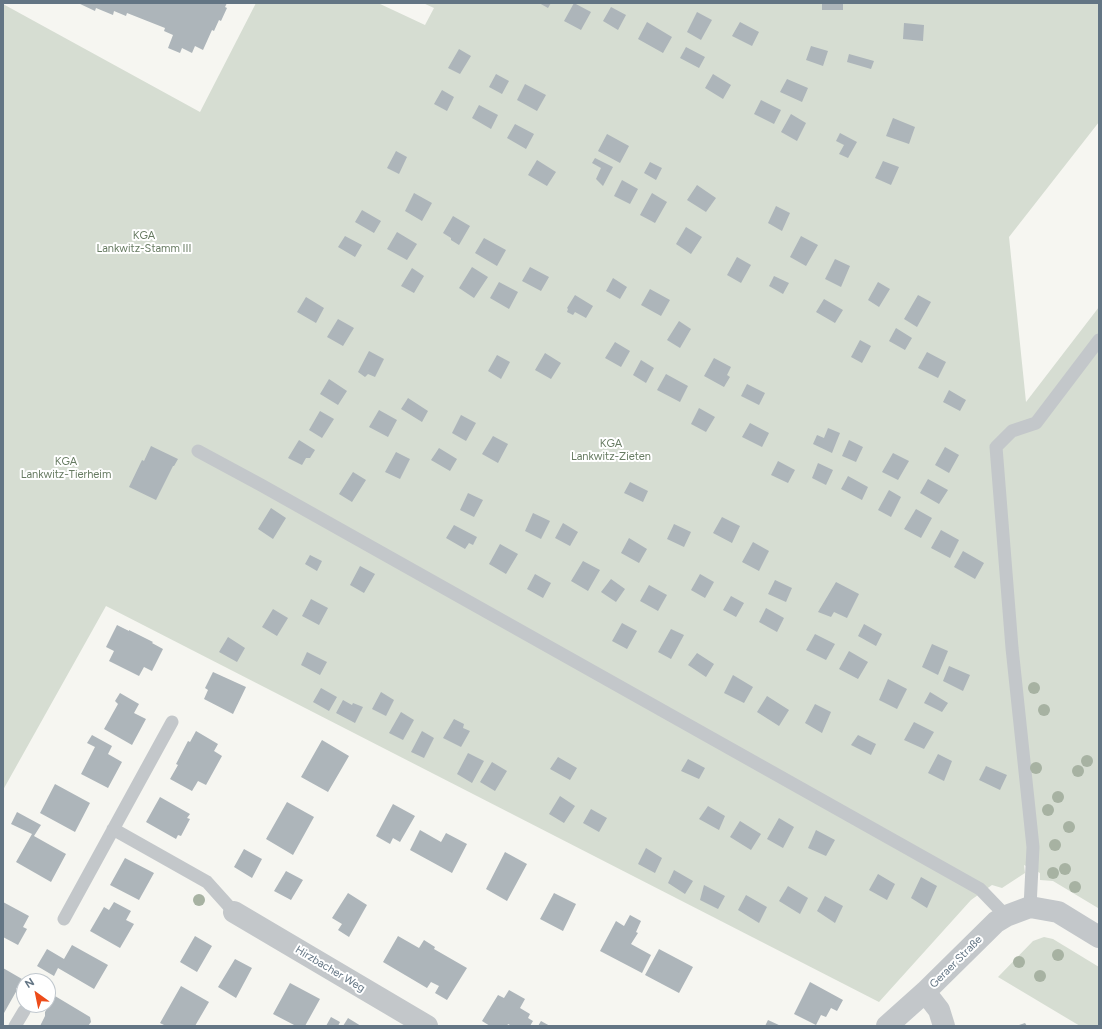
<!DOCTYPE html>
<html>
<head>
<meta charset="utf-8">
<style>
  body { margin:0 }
  #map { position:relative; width:1102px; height:1029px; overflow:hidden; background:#f6f6f1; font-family:Figtree,sans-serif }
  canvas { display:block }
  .frame { position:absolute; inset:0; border:4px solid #637584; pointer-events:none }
  .north { position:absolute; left:16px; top:973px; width:40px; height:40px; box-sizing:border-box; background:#fff; border:1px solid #c1c8ce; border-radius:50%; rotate:327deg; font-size:11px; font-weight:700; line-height:16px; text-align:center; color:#637584 }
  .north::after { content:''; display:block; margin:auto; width:14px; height:18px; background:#ed4c1a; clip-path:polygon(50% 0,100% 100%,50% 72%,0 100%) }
</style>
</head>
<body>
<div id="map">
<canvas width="1102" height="1029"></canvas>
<div class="frame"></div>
<div class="north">N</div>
</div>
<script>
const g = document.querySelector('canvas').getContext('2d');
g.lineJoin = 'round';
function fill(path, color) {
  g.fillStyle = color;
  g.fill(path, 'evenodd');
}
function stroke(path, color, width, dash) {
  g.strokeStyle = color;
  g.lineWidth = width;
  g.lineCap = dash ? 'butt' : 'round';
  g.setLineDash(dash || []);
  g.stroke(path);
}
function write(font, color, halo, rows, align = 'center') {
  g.font = font + ' Figtree,sans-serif';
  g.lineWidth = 4;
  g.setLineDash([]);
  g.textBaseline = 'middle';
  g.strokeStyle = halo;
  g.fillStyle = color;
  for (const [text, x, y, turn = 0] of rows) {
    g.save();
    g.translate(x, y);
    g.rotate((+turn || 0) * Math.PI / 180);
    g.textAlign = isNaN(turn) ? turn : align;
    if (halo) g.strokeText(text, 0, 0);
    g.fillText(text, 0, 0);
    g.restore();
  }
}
const green = new Path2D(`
  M256,3H378L425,25L434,8L423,3H1099V122L1009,237L1026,402L1099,307V906L1098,908L1053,881L1040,880V873L1024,865L1025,873L1002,888L992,885L971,900L879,1002L106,606L3,790V4L200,112Z
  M1044,937L1053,939L1099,967V1026H1080L998,977L1033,941Z`);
const building = new Path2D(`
  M78,3H227L225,7L227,8L221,21L219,20L214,31L212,30L203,50L195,46L192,53L182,48L180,53L168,48L173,35L164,31L165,28L127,13L126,16L114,11L113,15L96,8L95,11Z
  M539,3H551L548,8Z
  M574,3L591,12L581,30L564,21Z
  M822,3H843V10H822Z
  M611,7L626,15L618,30L603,21Z
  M697,12L712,20L701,40L687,32Z
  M647,22L672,37L663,53L638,39Z
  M740,22L759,32L752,46L732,36Z
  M904,23L924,25L923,41L903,39Z
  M811,46L828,51L823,66L806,60Z
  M686,47L705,57L699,68L680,58Z
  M459,49L471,56L460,74L448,68Z
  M849,54L874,61L871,69L847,62Z
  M496,74L509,81L502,94L489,87Z
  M713,74L731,85L723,99L705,88Z
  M787,79L808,88L802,102L780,92Z
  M525,84L546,95L537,111L517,100Z
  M442,90L454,97L447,111L434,104Z
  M761,100L781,110L774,124L754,114Z
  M479,105L498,115L491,129L472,118Z
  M791,114L806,123L797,141L781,132Z
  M893,118L915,127L909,144L886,136Z
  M515,124L534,134L526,149L507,138Z
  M840,133L857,142L848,158L839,154L844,145L836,141Z
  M607,134L629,146L620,163L598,151Z
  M396,151L407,157L399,174L387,168Z
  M595,158L613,167L603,186L596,179L601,168L592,163Z
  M537,160L556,172L547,186L528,175Z
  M883,161L899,167L891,185L875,178Z
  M650,162L662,168L656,180L644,173Z
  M622,180L638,189L630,204L614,196Z
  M697,185L716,198L706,212L687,200Z
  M414,193L432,203L422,221L405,211Z
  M652,193L667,202L655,223L640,215Z
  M776,206L790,213L782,231L768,223Z
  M362,210L381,221L374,233L355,222Z
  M453,216L470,226L459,245L451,240V238L443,233Z
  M686,227L702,237L691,254L676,244Z
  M397,232L417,244L407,260L387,249Z
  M345,236L362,245L355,257L338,247Z
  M801,236L818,245L806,266L790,257Z
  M484,238L506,250L497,266L475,253Z
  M737,257L751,265L741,283L727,275Z
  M835,259L850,266L841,287L825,279Z
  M472,267L488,277L474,298L459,288Z
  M530,267L549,277L541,291L522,281Z
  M412,268L424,276L414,293L401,286Z
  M774,276L789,283L783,294L769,286Z
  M613,278L627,287L620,299L606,291Z
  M499,282L518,292L509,309L490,298Z
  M878,282L890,289L879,307L868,300Z
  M650,289L670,300L661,316L641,305Z
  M575,295L593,306L586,318L575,312L573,315L567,312L568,309L567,308Z
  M918,295L931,302L917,327L904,319Z
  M306,297L324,308L316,323L297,312Z
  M824,299L843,310L835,323L816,312Z
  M338,319L354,328L343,346L327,337Z
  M679,321L691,329L680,348L667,340Z
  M896,328L912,338L905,350L889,341Z
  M860,340L871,346L862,363L851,357Z
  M615,342L630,351L621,367L605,358Z
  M369,351L384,359L375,377L368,374L365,377L358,372Z
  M927,352L946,362L938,378L918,368Z
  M545,353L561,363L551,379L535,370Z
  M497,355L510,362L501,379L488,371Z
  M714,358L731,367L727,375L730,377L724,387L704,376Z
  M641,360L654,368L646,383L633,375Z
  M666,374L688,386L680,402L657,390Z
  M329,379L347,391L338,405L320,394Z
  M747,384L765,393L759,405L741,396Z
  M949,390L966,400L960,411L943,402Z
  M408,398L428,411L422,422L401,409Z
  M699,408L715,417L706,432L691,424Z
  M379,410L397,420L388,437L369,427Z
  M320,411L334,419L322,438L309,430Z
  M461,415L476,423L466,441L452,433Z
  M750,423L769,433L762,447L742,437Z
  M828,428L840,433L832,453L813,444L817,435L824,438Z
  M493,436L508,444L498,463L482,454Z
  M299,440L315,450L310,458H306L302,465L288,458Z
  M849,440L863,447L856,462L842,456Z
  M151,446L178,459L174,466H173L156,500L129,487L142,460L144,461Z
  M945,447L959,455L949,473L935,465Z
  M439,448L457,459L450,471L431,460Z
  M396,452L410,459L400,479L385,472Z
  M893,453L909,461L898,480L882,472Z
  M778,461L795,470L788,483L771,475Z
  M818,463L833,470L826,485L812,478Z
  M353,472L366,480L352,502L339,494Z
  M848,476L868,487L862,500L841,489Z
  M928,479L948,490L939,504L920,493Z
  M630,482L648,491L643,502L624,493Z
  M889,490L901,497L891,517L878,510Z
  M468,493L483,500L474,517L460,510Z
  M271,508L286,518L273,539L258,529Z
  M916,509L932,518L921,538L904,529Z
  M533,513L550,521L541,539L525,531Z
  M722,517L740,526L732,543L713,533Z
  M563,523L578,532L570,546L555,538Z
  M674,524L691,532L684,547L667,539Z
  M454,525L477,537L473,545L469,543L465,549L446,538Z
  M941,530L959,540L950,558L931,548Z
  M629,538L647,549L639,563L621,553Z
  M753,542L769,551L759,571L742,562Z
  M500,544L518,554L506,574L489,564Z
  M963,551L984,563L975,579L954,567Z
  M310,555L322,561L317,571L305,564Z
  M583,561L600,570L588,591L571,581Z
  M360,566L375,574L364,593L350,585Z
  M535,574L551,583L543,598L527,589Z
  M700,574L714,582L705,598L691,590Z
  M611,579L625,589L616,602L601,592Z
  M775,580L792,588L786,602L768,594Z
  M836,582L859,594L847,618L834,612L831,617L818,612Z
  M649,585L667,595L658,611L640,601Z
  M731,596L744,603L736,617L723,610Z
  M311,599L328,608L319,625L302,616Z
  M766,608L784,618L777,632L759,622Z
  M273,609L288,618L277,636L262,627Z
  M622,623L637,631L627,649L612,641Z
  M864,624L882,634L876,646L858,636Z
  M117,625L129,631V630L153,642L152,643L163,649L152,671L144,667L139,676L109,661L114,651L106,647Z
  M671,629L684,635L671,659L658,652Z
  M815,634L835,644L826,660L806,650Z
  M228,637L245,648L237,662L219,652Z
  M932,644L948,651L938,675L922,667Z
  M849,651L868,662L858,679L839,669Z
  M307,652L327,662L320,675L301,665Z
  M697,653L714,664L706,677L688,665Z
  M949,666L970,675L963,691L943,681Z
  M213,672L246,687L233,714L204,699L208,690L205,688Z
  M733,675L753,687L744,703L724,693Z
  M888,679L907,689L897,709L879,700Z
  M321,688L337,697L329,711L313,702Z
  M381,692L394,700L386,716L372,709Z
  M930,692L948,703L942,712L924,703Z
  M120,693L139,704L134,713L146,719L132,745L104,729L118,704L115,701Z
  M767,696L789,710L779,726L757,712Z
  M343,700L352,705L353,703L363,707L355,723L336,713Z
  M815,704L831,712L822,733L805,723Z
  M401,712L414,720L403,740L389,733Z
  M454,719L464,724L463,728L470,731L461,747L443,738Z
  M914,722L934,732L924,749L904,740Z
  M196,731L218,744L214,751L222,756L206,785L198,781L192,791L170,779L178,765L176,764L188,741L190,742Z
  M422,731L434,738L424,758L411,752Z
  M92,735L112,746L108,754L122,762L108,788L81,774L95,747L87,743Z
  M858,735L876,744L871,755L851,745Z
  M322,740L349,756L328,792L301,777Z
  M468,753L484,761L472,783L457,774Z
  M938,754L952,761L944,781L928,773Z
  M558,757L577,768L570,780L550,769Z
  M688,759L705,768L699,779L681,771Z
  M492,762L507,771L495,791L480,782Z
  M986,766L1007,775L1000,790L979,780Z
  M55,784L90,803L75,832L40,813Z
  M560,796L575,806L564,823L549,814Z
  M160,797L190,814L187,818L190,819L181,836L178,835L176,839L146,822Z
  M287,802L314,817L293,855L266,839Z
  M393,804L415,816L400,842L393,838L390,844L376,836Z
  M708,806L725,816L719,830L699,819Z
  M591,809L607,818L599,832L583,823Z
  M17,812L41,825L34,836L66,854L51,882L16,862L32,834L11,824Z
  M779,818L794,827L783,848L767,839Z
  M740,821L761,834L751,850L730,837Z
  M420,830L441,842L446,833L467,844L452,873L410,850Z
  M816,830L835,840L826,856L808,848Z
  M646,848L662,858L655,873L638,864Z
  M244,849L262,859L252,878L234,867Z
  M505,852L527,864L507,901L486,889Z
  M125,858L154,873L139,900L110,885Z
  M674,870L693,881L685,894L668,883Z
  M286,871L303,880L291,900L274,891Z
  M878,874L895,884L887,900L869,890Z
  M921,877L937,886L927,908L911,898Z
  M704,885L725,896L718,909L700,900Z
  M788,886L808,898L800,914L779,901Z
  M348,893L367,905L349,937L338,930L342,924L332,918Z
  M554,893L576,904L563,931L540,919Z
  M746,895L767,907L759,923L738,910Z
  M825,896L843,906L835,923L817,911Z
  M3,902L29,916L23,927L27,929L18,945L3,937Z
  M114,902L131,911L126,920L134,924L120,948L90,931L104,907L109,910Z
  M630,915L641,921L636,932L638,933L631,944L651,955L642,973L600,951L616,921L624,926Z
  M195,936L212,946L197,972L180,962Z
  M398,936L419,948L424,940L435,947L434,949L467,968L447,1000L435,993L439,986L431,982L427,988L383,962Z
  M72,945L108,965L94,989L58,968L54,976L37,966L47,949L64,959Z
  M659,949L693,967L679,993L645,975Z
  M235,959L252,968L236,998L218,987Z
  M3,968L22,979L16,989L17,990L4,1013L3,1012Z
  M810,982L843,1000L837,1011L831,1008L826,1017L821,1015L816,1025L794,1014Z
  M290,983L320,999L305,1026H296L273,1014Z
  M181,986L209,1002L195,1026H166L160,1023Z
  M509,990L525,999L520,1008L530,1014L528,1018L533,1021L530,1026H512L508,1024L507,1026H490L482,1021L498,995L504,998Z
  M55,996L90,1017L91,1022L88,1026H40L45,1016V1012Z
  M331,1017L340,1022L338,1026H326Z
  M348,1018L361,1026H343Z
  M768,1020L781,1026H765Z
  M541,1021L550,1026H538Z
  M1025,1023L1027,1026H1016Z`);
const lane = new Path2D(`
  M198,451L261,485L980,889L1006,916
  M113,829L207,882L234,912
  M1030,907L1033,847L1012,648L996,447L1012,431L1036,423L1099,340
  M64,919L172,722
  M15,1026L24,1011`);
const street = new Path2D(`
  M234,912L427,1026
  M925,992L939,1010L944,1026
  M887,1026L925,992L996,922L1006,916L1030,907L1058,912L1099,937`);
const trees = [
  [1034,688],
  [1044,710],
  [1087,761],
  [1036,768],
  [1078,771],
  [1058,797],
  [1048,810],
  [1069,827],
  [1055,845],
  [1065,869],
  [1053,873],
  [1075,887],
  [199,900],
  [1058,955],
  [1019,962],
  [1040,976]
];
const parkNames = [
  ["KGA",144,236],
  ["Lankwitz-Stamm III",144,249],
  ["KGA",611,444],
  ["Lankwitz-Zieten",611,457],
  ["KGA",66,462],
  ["Lankwitz-Tierheim",66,475]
];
const streetNames = [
  ["Geraer Straße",956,962,-45],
  ["Hirzbacher Weg",330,969,31]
];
fill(green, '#d6ddd2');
fill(building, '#adb5ba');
stroke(lane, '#c3c7ca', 13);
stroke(street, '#c3c7ca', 22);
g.fillStyle = '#a7b2a2';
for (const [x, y] of trees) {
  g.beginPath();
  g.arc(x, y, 6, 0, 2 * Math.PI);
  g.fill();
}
write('11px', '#677b62', '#fff', parkNames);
write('11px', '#637584', '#fff', streetNames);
</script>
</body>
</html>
